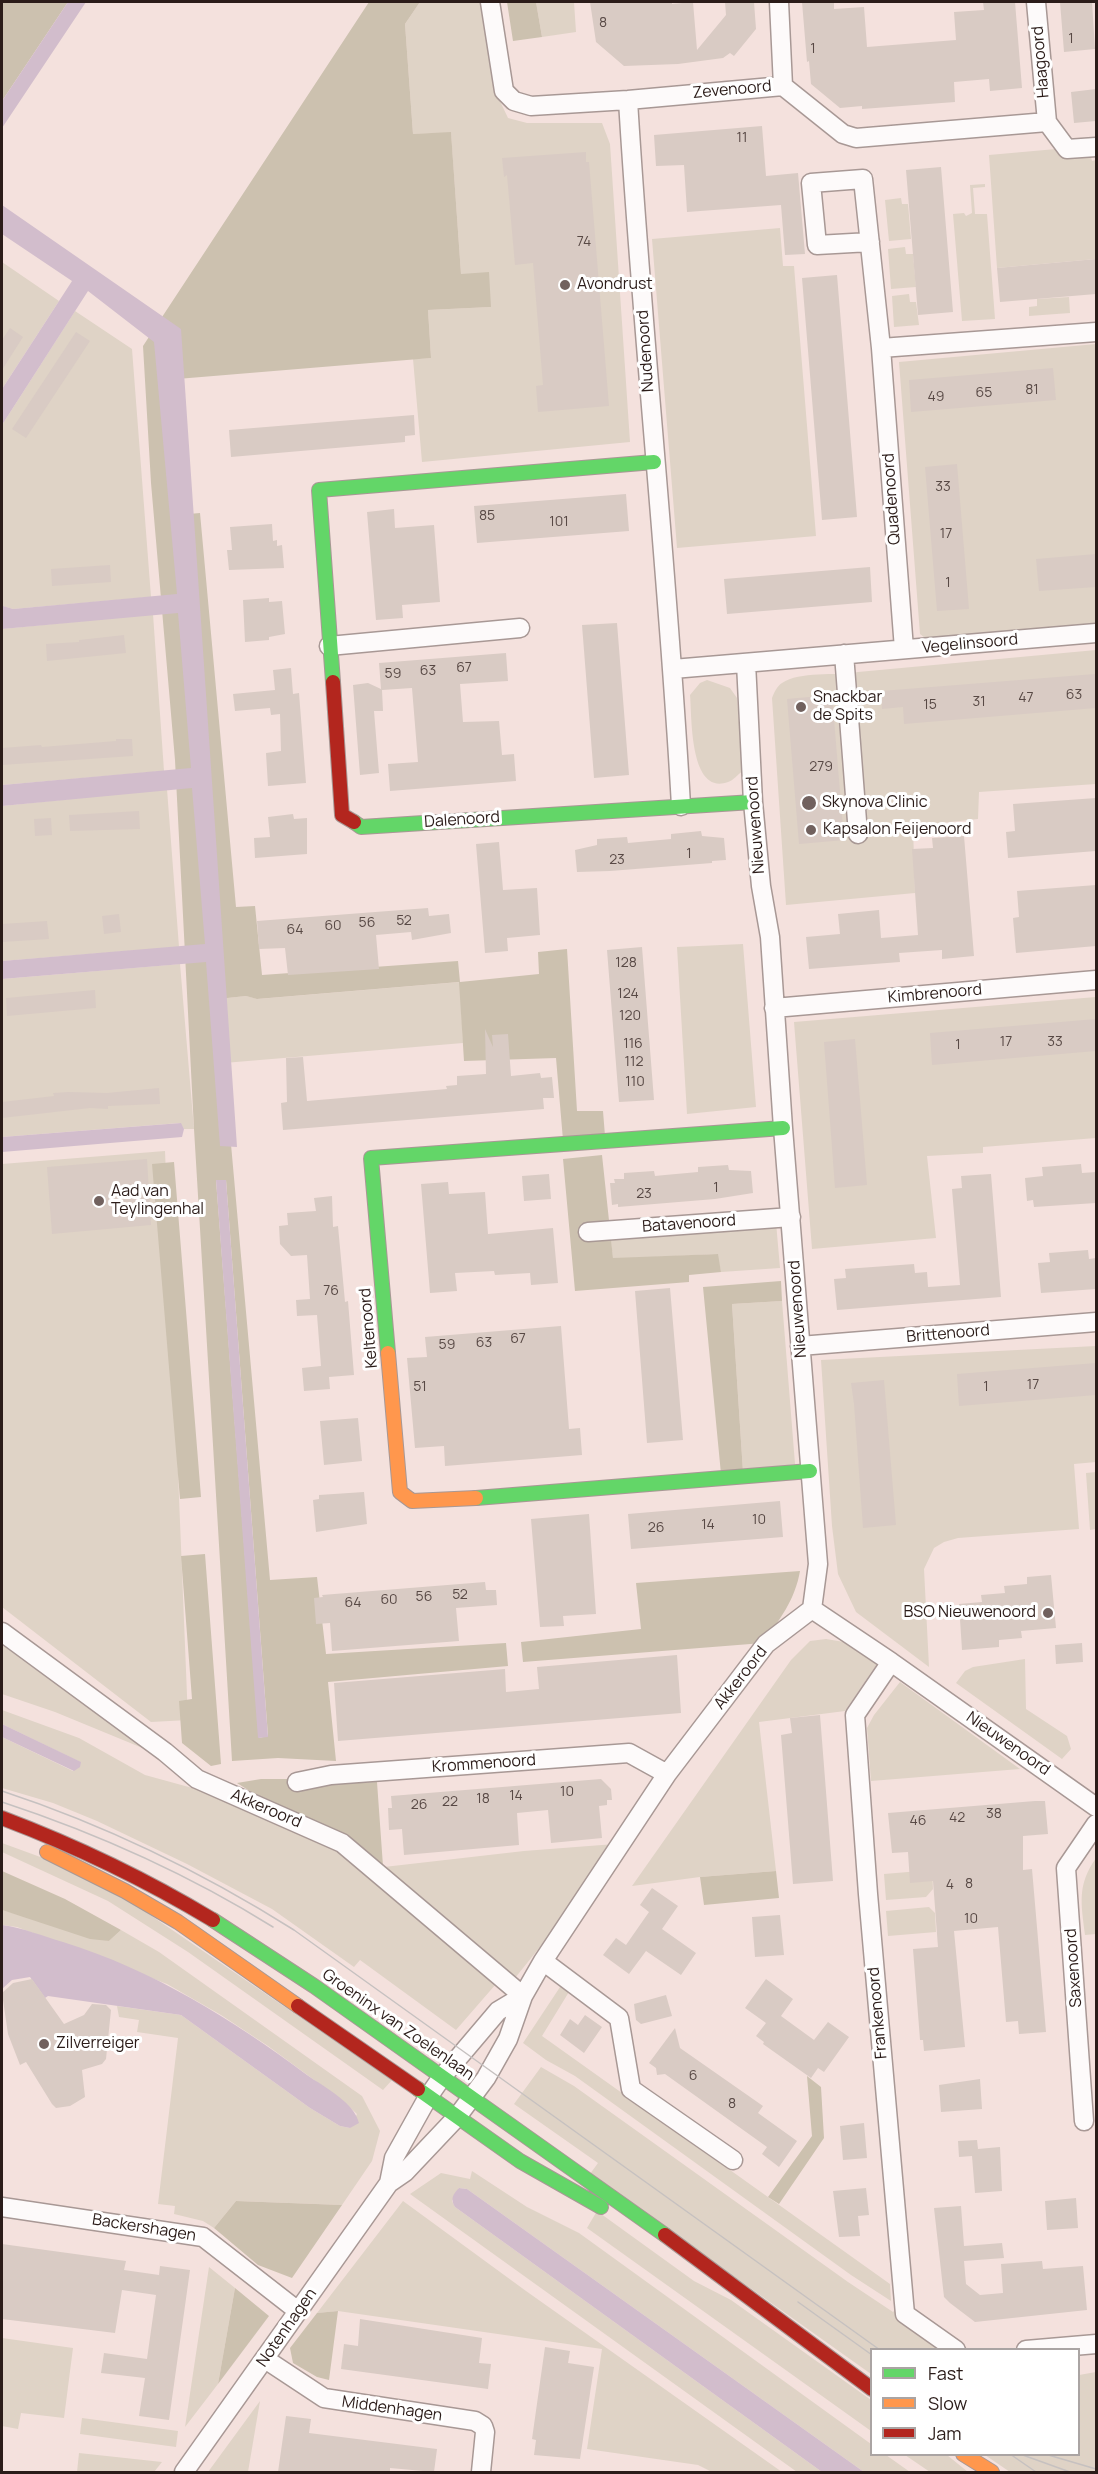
<!DOCTYPE html>
<html>
<head>
<meta charset="utf-8">
<style>
  body { margin:0 }
  #map { position:relative; width:1098px; height:2474px; overflow:hidden; background:#f4e1dd; font-family:Manrope,sans-serif }
  canvas { display:block }
  .frame { position:absolute; inset:0; border:3px solid #2b1c19; pointer-events:none }
  .legend { position:absolute; left:870px; top:2348px; width:210px; height:108px; box-sizing:border-box; background:#fff; border:2px solid #aaa4a3; margin:0; padding:8px 10px; list-style:none; font-size:18px; color:#2b1c19 }
  .legend li { display:flex; align-items:center; gap:12px; height:30px }
  .legend b { width:30px; border:2px solid #aaa4a3 }
</style>
</head>
<body>
<div id="map">
<canvas width="1098" height="2474"></canvas>
<div class="frame"></div>
<ul class="legend">
<li><b style="height:8px;background:#63d668"></b>Fast</li>
<li><b style="height:8px;background:#ff974d"></b>Slow</li>
<li><b style="height:8px;background:#b3261e"></b>Jam</li>
</ul>
</div>
<script>
const g = document.querySelector('canvas').getContext('2d');
g.lineJoin = 'round';
function fill(path, color) {
  g.fillStyle = color;
  g.fill(path, 'evenodd');
}
function stroke(path, color, width, dash) {
  g.strokeStyle = color;
  g.lineWidth = width;
  g.lineCap = dash ? 'butt' : 'round';
  g.setLineDash(dash || []);
  g.stroke(path);
}
function write(font, color, halo, rows, align = 'center') {
  g.font = font + ' Manrope,sans-serif';
  g.lineWidth = 6;
  g.setLineDash([]);
  g.textBaseline = 'middle';
  g.strokeStyle = halo;
  g.fillStyle = color;
  for (const [text, x, y, turn = 0] of rows) {
    g.save();
    g.translate(x, y);
    g.rotate((+turn || 0) * Math.PI / 180);
    g.textAlign = isNaN(turn) ? turn : align;
    if (halo) g.strokeText(text, 0, 0);
    g.fillText(text, 0, 0);
    g.restore();
  }
}
const green = new Path2D(`
  M420,2H481L498,97L508,118L527,123H602L610,144L630,442L422,462L413,359L431,358L428,310L491,307L461,274L451,133L413,134L405,24Z
  M536,2H574L576,32L542,37Z
  M1056,149L1068,157H1091L1092,161L1096,160V259L997,268L989,155Z
  M985,184V187L973,188L975,214H987L995,319L962,321L953,214L964,213L966,216L972,213L970,185Z
  M901,198L902,204H908L911,239L889,241L885,200Z
  M780,228L783,266H794L816,536L677,548L652,239Z
  M905,247L906,254H913L916,287L891,289L888,249Z
  M2,262L59,301L2,389Z
  M909,294L910,302H916L919,325L894,327L892,296Z
  M1069,297L1070,313L1029,316V307L1037,306V299Z
  M75,311L132,349L151,597L13,609L2,606V425Z
  M1096,344V626L929,641L920,634L899,362Z
  M153,614L164,771L2,785V629Z
  M1096,650V784L979,792L978,819L913,826L915,893L786,905L772,698C774,693 777,686 782,683C800,671 835,676 858,672Z
  M707,680L730,688L737,698L743,771C738,774 733,781 728,782C689,796 692,716 690,695L700,683Z
  M167,789L179,947L2,961V806Z
  M743,944L756,1107L687,1114L677,947Z
  M180,964L194,1129H184L180,1123L2,1137V979Z
  M460,982L463,1043L224,1063L218,999L246,996L258,999Z
  M1096,997V1138L983,1147V1153L927,1156L936,1238L812,1249L794,1022Z
  M165,1151L188,1720L151,1722L2,1607V1164Z
  M775,1211L780,1268L721,1272L717,1254L613,1259L609,1223Z
  M782,1301L795,1464L743,1472L732,1304Z
  M1096,1346V1462L1074,1464L1079,1529L958,1538L944,1542L934,1548L924,1569L929,1667L856,1612L838,1574L832,1526L821,1360Z
  M1096,1472V1529L1090,1530L1086,1473Z
  M2,1629L174,1761L55,1712L2,1694Z
  M826,1639L844,1642L877,1664L845,1711L759,1722L776,1871L700,1877L632,1886L791,1660L810,1641Z
  M1025,1659L1026,1709L1067,1736L1071,1749L1062,1759L956,1683L965,1671L973,1667Z
  M900,1682L1020,1769L871,1781L867,1728L874,1715Z
  M2,1710L79,1738L145,1775L196,1789L326,1842L341,1851L496,1984L456,2030L360,1960L354,1967L272,1909L187,1864L97,1821L53,1803L2,1788V1737L73,1771L80,1762L2,1724Z
  M2,1843L54,1862L140,1908L392,2080L383,2090L188,1952L108,1901L2,1852Z
  M615,1844L569,1911L515,1978L384,1867L524,1851Z
  M1096,1858V1934L1085,1935C1081,1903 1077,1885 1096,1858Z
  M932,1870L933,1889L926,1897L886,1900L884,1874Z
  M929,1907L935,1913L936,1932L888,1936L886,1911Z
  M2,1910L109,1941L121,1930L159,1952L362,2096L380,2131L372,2161L342,2205L236,2201L214,2228L203,2221L174,2214L175,2206L158,2204L178,2038L137,2032L139,2020L119,2017L117,2006L181,2015L310,2108L340,2126L350,2128L357,2114L344,2102L268,2046L221,2015L167,1984L17,1927L2,1925Z
  M564,1981L572,1987L542,2036L890,2284L891,2301L851,2275L575,2076L546,2060L523,2043Z
  M541,2067L574,2086L848,2282L893,2312L897,2308L941,2349L872,2350L871,2374L590,2174L598,2163L514,2104Z
  M472,2171L527,2207L579,2233L871,2444L872,2454L886,2455L910,2472H864L467,2189L459,2188L452,2201L455,2207L822,2472H797L410,2194L441,2173L470,2179Z
  M403,2201L526,2291L782,2472H712L698,2465L587,2449L602,2349L338,2311L317,2313Z
  M597,2211L694,2281L731,2300L871,2400V2431L587,2228Z
  M209,2267L235,2288L218,2384L185,2427Z
  M2,2338L73,2348L64,2418L21,2413L18,2429L2,2426Z
  M1096,2372V2472H1010L985,2455L1078,2454L1079,2375Z
  M260,2401L248,2472H208Z
  M82,2418L178,2431L176,2447L80,2434Z
  M79,2453L162,2462L154,2472H77Z
  M905,2455H947L968,2472H930Z`);
const forest = new Path2D(`
  M2,2H68L2,101Z
  M369,2H420L405,24L413,134L451,132L461,274L489,272L491,307L428,310L431,358L165,380L177,515L200,513L236,907L255,906L262,975L458,961L460,982L539,974L538,952L567,949L577,1111H603L605,1136L563,1140L556,1058L464,1061L459,982L257,999L246,996L218,999L270,1580L317,1577L326,1654L506,1643L508,1666L328,1682L336,1761L278,1758L232,1761L194,1129L175,760L151,483L143,346ZM216,1180H226L268,1736L259,1738Z
  M507,2H536L542,37L513,41Z
  M602,1155L613,1258L718,1254L721,1272L689,1275V1282L575,1291L563,1159Z
  M174,1162L201,1497L180,1499L152,1164Z
  M781,1281L782,1301L732,1304L743,1472L721,1474L703,1287Z
  M205,1554L221,1764L211,1766L182,1743L179,1701L192,1699L181,1556Z
  M800,1571C795,1600 780,1619 763,1643L523,1662L521,1642L641,1629L636,1583Z
  M261,1779H297L298,1785L377,1782L383,1866L351,1839L267,1802L237,1783Z
  M2,1871L65,1899L121,1930L109,1941L90,1939L2,1910Z
  M776,1871L779,1898L704,1905L700,1877Z
  M807,2076L821,2087L824,2138L779,2204L768,2197L812,2136Z
  M236,2201L342,2205L292,2278L258,2265L214,2228Z
  M235,2288L269,2316L218,2384Z
  M338,2311L329,2380L317,2377L293,2363L290,2348L317,2313Z`);
const water = new Path2D(`
  M68,2H86L2,128V101Z
  M2,205L181,329L237,1147L220,1146L206,962L2,979V961L205,944L192,788L2,806V785L191,768L178,613L2,629L3,606L13,609L177,594L154,342L88,291L2,425V389L72,281L2,234Z
  M181,1123L184,1129L182,1137L2,1152V1137Z
  M216,1180H226L268,1737L258,1738Z
  M2,1724L81,1762L80,1767L74,1771L2,1737Z
  M2,1925C23,1928 43,1936 63,1942C153,1970 232,2019 307,2075C324,2087 354,2102 359,2123L350,2128L340,2126L310,2108L181,2015L48,1996L45,1998L30,1977L12,1980L2,1989Z
  M459,2188L467,2189L864,2472H822L455,2207C450,2199 453,2194 459,2188Z`);
const building = new Path2D(`
  M590,2H672V4L693,2L697,50L726,15L725,2H754L756,29L734,56L730,53L723,58L678,64L624,66L596,42Z
  M802,2H834V9L864,7L867,47L956,40L954,12L984,10L983,2H1015L1022,88L990,91L989,79L954,82L955,102L862,109V106L840,108L811,84L809,61L807,62Z
  M1060,2H1092L1095,49L1064,52Z
  M1096,89V121L1074,123L1071,92Z
  M762,126L766,176L798,173L805,254L785,255L781,205L687,212L684,165L656,166L654,135Z
  M586,152V162H589L609,406L538,412L536,386L543,385L533,263L515,265L507,175L504,177L502,158Z
  M941,167L953,312L918,315L906,170Z
  M1096,259V294L1000,302L997,268Z
  M837,275L857,517L822,520L802,278Z
  M10,328L23,337L2,370V340Z
  M76,332L90,341L26,438L12,429Z
  M1053,368L1056,400L911,412L909,380Z
  M414,415L415,435L405,436V442L231,457L229,430Z
  M957,464L969,609L937,611L925,467Z
  M626,494L629,531L477,543L474,506Z
  M394,509L395,528L434,525L440,602L402,605L403,618L376,620L367,512Z
  M272,524L273,541L277,540V546L282,545L284,568L229,570L227,550H232L230,527Z
  M1096,554V587L1039,591L1036,559Z
  M110,565L111,582L52,586L51,569Z
  M870,567L872,602L727,614L724,579Z
  M269,598V602L282,601L285,634L269,637V640L245,642L243,600Z
  M617,623L629,775L594,778L582,625Z
  M124,635L126,653L47,661L46,644L79,642V640Z
  M506,653L508,681L460,684L463,722L499,721L502,755L514,754L516,781L390,791L388,764L418,762L412,688L382,690L383,711H374L379,773L360,775L353,685L368,683L381,689L379,663Z
  M291,668L293,694L299,693L306,783L268,786L266,753L281,751L280,714L271,715L270,708L235,711L233,694L275,690L273,670Z
  M1095,674L1096,708L904,724L903,707L882,709L881,691Z
  M832,695L844,840L799,844L787,699Z
  M116,739H132L133,756L2,765V748L41,745L42,747L116,741Z
  M1096,798V851L1008,858L1006,832L1015,831L1013,804Z
  M139,811L140,829L70,831L69,815Z
  M293,814L294,819L307,818V854L255,858L254,838L270,837L268,817Z
  M51,818L52,835L35,836L34,819Z
  M701,831L702,836L724,838L726,860L712,861V863L610,871L577,872L575,850L597,845V839L627,837L628,843L671,839V834Z
  M964,836L974,956L942,959V950L899,953L900,962L809,969L806,937L840,934L838,914L879,910L881,938L918,935L912,849L933,848L932,838Z
  M499,842L503,890L537,888L540,935L507,938L508,951L485,953L476,844Z
  M1096,885V946L1016,953L1013,918L1019,917L1017,891Z
  M428,908L429,916L449,914L451,933L412,940L411,932L376,935L379,969L288,975L285,948L259,949L257,921Z
  M119,914L121,932L104,934L102,916Z
  M47,921L49,939L2,942V924Z
  M642,947L654,1100L619,1102L607,950Z
  M95,990L96,1008L7,1016L6,998Z
  M1096,1019V1051L932,1065L930,1033Z
  M485,1029L493,1047L492,1035L508,1034L511,1076L540,1073L541,1078L552,1077L554,1098H543L544,1109L283,1130L281,1103L287,1102L286,1058L303,1057L307,1101L447,1089L446,1086L457,1085V1076L486,1074Z
  M855,1039L867,1185L835,1188L824,1042Z
  M159,1088L160,1104L108,1106V1109L90,1108L2,1118V1102L54,1096L53,1093L69,1092L107,1093Z
  M147,1159L151,1225L52,1234L47,1167Z
  M1081,1164L1082,1173L1096,1172V1203L1034,1207L1033,1200L1027,1201L1025,1178L1043,1176L1042,1167Z
  M728,1165L729,1170L751,1171L753,1193L715,1199L618,1207V1204L612,1205L610,1183H615L614,1179H624V1173L654,1171L655,1176L665,1175L698,1172V1167Z
  M549,1174L551,1199L524,1201L522,1176Z
  M991,1174L1001,1297L837,1310L834,1279L846,1278L845,1269L914,1264L915,1273L927,1272L928,1287L960,1285L952,1189L962,1188L961,1176Z
  M448,1182L449,1194L485,1192L488,1234L553,1228L558,1283L531,1285L530,1273L495,1275L494,1271L455,1273L457,1291L430,1293L421,1184Z
  M332,1196L333,1227L338,1226L345,1302L348,1301L354,1375L329,1377L330,1389L304,1391L302,1368L321,1366L317,1315L297,1316L296,1300L310,1299L307,1255L291,1256L280,1244L279,1226L288,1225L287,1213L316,1211L314,1198Z
  M1088,1250L1089,1259L1096,1258V1289L1041,1293L1038,1263L1050,1262L1049,1253Z
  M670,1288L683,1440L647,1443L635,1291Z
  M561,1326L569,1429L580,1428L582,1455L445,1466L444,1446L415,1448L407,1358L427,1357L425,1337Z
  M1096,1363V1395L959,1406L957,1374Z
  M884,1380L896,1525L863,1528L854,1404L851,1383Z
  M358,1418L362,1461L324,1465L320,1421Z
  M364,1492L367,1524L316,1532L313,1500L319,1499V1495Z
  M780,1501L783,1537L631,1549L628,1514Z
  M589,1514L596,1614L563,1616L564,1626L540,1627L531,1519Z
  M1051,1575L1056,1628L1021,1631L1022,1638L999,1640V1647L962,1650L959,1604L982,1602L981,1595L1005,1593L1004,1586L1027,1584V1577Z
  M485,1582L486,1590H496L497,1605L456,1608L459,1641L332,1651L330,1623L316,1624L314,1598L323,1597L322,1595Z
  M1082,1643L1083,1662L1056,1664L1055,1645Z
  M677,1655L681,1713L338,1741L334,1683L505,1669L506,1692L539,1689L537,1667Z
  M820,1715L833,1881L793,1884L781,1735L792,1733L790,1718Z
  M601,1779L611,1789L612,1800H607V1805L599,1806L602,1838L551,1843L548,1810L517,1813L519,1845L404,1855L402,1829L389,1830L388,1808H392L391,1796Z
  M1035,1801H1045L1048,1834L1023,1836V1870L1032,1869L1046,2032L1019,2034L1018,2021L1006,2022L998,1927L954,1931L965,2047L924,2051L923,2040H920L913,1949L938,1947L933,1881L910,1883L908,1852L892,1853L888,1813Z
  M652,1888L678,1906L662,1929L696,1953L681,1975L646,1951L629,1974L603,1955L616,1938L626,1945L649,1912L640,1905Z
  M780,1915L784,1955L755,1957L752,1917Z
  M32,1979L64,2024L84,2015L92,2004L106,2005L111,2010L106,2059L102,2064L82,2070L85,2097L70,2106L56,2108L52,2104L26,2062L20,2065L8,2034L2,1993L13,1983Z
  M766,1979L793,1999L781,2016L814,2040L828,2022L849,2037L824,2072L818,2068L811,2078L763,2044L764,2042L756,2036L766,2023L745,2008Z
  M666,1995L672,2016L641,2024L636,2020L634,2004Z
  M585,2015L602,2027L584,2053L560,2035L570,2019L578,2025Z
  M675,2028L680,2048L763,2106L758,2113L797,2141L779,2167L762,2154L767,2147L665,2074L657,2075L656,2068L649,2063Z
  M980,2079L982,2109L941,2112L939,2085Z
  M864,2123L867,2158L843,2160L840,2126Z
  M977,2140L978,2149L1000,2147L1002,2191L975,2193L972,2156L959,2157L958,2141Z
  M866,2188L869,2215L858,2216L860,2236L839,2237L833,2191Z
  M1076,2198L1078,2228L1047,2230L1045,2201Z
  M961,2206L964,2246L1002,2243L1004,2258L964,2261L966,2284L980,2295L1003,2293L1001,2264L1042,2261L1043,2269L1083,2266L1087,2310L975,2322L950,2303L944,2297L934,2208Z
  M2,2244L126,2261L124,2270L159,2275L160,2266L190,2270L169,2420L139,2416L145,2378L101,2373L104,2353L147,2359L156,2295L122,2290L115,2333L2,2319Z
  M360,2319L482,2338L479,2363L491,2364L488,2389L341,2369L344,2344L358,2346Z
  M545,2347L570,2351L568,2363L594,2367L580,2459L534,2455L536,2440L532,2439Z
  M286,2416L311,2419L309,2433L437,2449L434,2472L390,2468V2472H278Z`);
const street = new Path2D(`
  M490,2L504,91L514,101L531,106L628,100L783,86L843,134L856,138L1047,122L1067,149L1096,147
  M779,2L783,86
  M1036,2L1047,122
  M628,100C642,335 668,570 681,806
  M870,242L817,245L811,183L863,179L881,348L904,649
  M881,348L1096,332
  M329,646L520,628
  M844,654L858,834
  M746,663L753,802L761,886L770,937L783,1128L818,1564L812,1609
  M673,669L1096,633
  M774,1008L1096,980
  M588,1232L791,1217
  M800,1346L1096,1322
  M812,1609L891,1662L1096,1807
  M2,1632L165,1752L197,1779L342,1843L523,1996
  M891,1662L855,1715L868,1894L904,2303L905,2314L956,2350
  M297,1782L331,1775L629,1753L667,1774
  M543,1961L619,2018L631,2089L733,2160
  M1084,2121L1066,1868L1096,1824
  M389,2183L394,2158L428,2097L442,2077L498,2011L523,1996
  M2,2207L203,2237L298,2311
  M1026,2350L1096,2344
  M265,2359L324,2398L475,2421L483,2426L485,2432L481,2472
  M184,2472L389,2183L405,2172L457,2117L486,2078L508,2039L523,1996L543,1961L667,1774L766,1644L812,1609`);
const fast = new Path2D(`
  M333,682L319,490L654,462
  M354,822L361,827L753,802
  M388,1353L371,1158L783,1128
  M476,1498L810,1471
  M213,1920L314,1986L665,2235
  M418,2089L520,2161L601,2207`);
const slow = new Path2D(`
  M388,1353L400,1492L412,1501L476,1498
  M47,1852L125,1891L178,1922L298,2006
  M963,2454L992,2472`);
const jam = new Path2D(`
  M333,682L342,815L354,822
  M2,1818C76,1846 145,1879 213,1920
  M298,2006L418,2089
  M665,2235L872,2389`);
const tram = new Path2D(`
  M2,1791C105,1825 202,1872 294,1930L880,2350
  M2,1802C96,1833 188,1874 273,1927
  M798,2302L872,2355
  M1010,2454L1036,2472
  M1020,2454L1070,2472
  M1045,2454L1096,2469`);
const markers = [
  [565,285,6,"#71615e"],
  [801,707,6,"#71615e"],
  [809,803,8,"#71615e"],
  [811,830,6,"#71615e"],
  [99,1201,6,"#71615e"],
  [1048,1613,6,"#71615e"],
  [44,2044,6,"#71615e"]
];
const numberNames = [
  ["8",603,23],
  ["1",1071,39],
  ["1",813,49],
  ["11",742,138],
  ["74",584,242],
  ["81",1032,390],
  ["65",984,393],
  ["49",936,397],
  ["33",943,487],
  ["85",487,516],
  ["101",559,522],
  ["17",946,534],
  ["1",948,583],
  ["67",464,668],
  ["63",428,671],
  ["59",393,674],
  ["63",1074,695],
  ["47",1026,698],
  ["31",979,702],
  ["15",930,705],
  ["279",821,767],
  ["1",689,854],
  ["23",617,860],
  ["52",404,921],
  ["56",367,923],
  ["60",333,926],
  ["64",295,930],
  ["128",626,963],
  ["124",628,994],
  ["120",630,1016],
  ["17",1006,1042],
  ["33",1055,1042],
  ["116",633,1044],
  ["1",958,1045],
  ["112",634,1062],
  ["110",635,1082],
  ["1",716,1188],
  ["23",644,1194],
  ["76",331,1291],
  ["67",518,1339],
  ["63",484,1343],
  ["59",447,1345],
  ["17",1033,1385],
  ["51",420,1387],
  ["1",986,1387],
  ["10",759,1520],
  ["14",708,1525],
  ["26",656,1528],
  ["52",460,1595],
  ["56",424,1597],
  ["60",389,1600],
  ["64",353,1603],
  ["10",567,1792],
  ["14",516,1796],
  ["18",483,1799],
  ["22",450,1802],
  ["26",419,1805],
  ["38",994,1814],
  ["42",957,1818],
  ["46",918,1821],
  ["8",969,1884],
  ["4",950,1885],
  ["10",971,1919],
  ["6",693,2076],
  ["8",732,2104]
];
const streetNames = [
  ["Haagoord",1041,62,-95],
  ["Zevenoord",732,90,-5],
  ["Nudenoord",646,351,-94],
  ["Quadenoord",892,499,-94],
  ["Vegelinsoord",970,644,-5],
  ["Dalenoord",462,820,-4],
  ["Nieuwenoord",756,825,-94],
  ["Kimbrenoord",935,994,-5],
  ["Batavenoord",689,1224,-4],
  ["Nieuwenoord",798,1309,-94],
  ["Keltenoord",369,1328,-95],
  ["Brittenoord",948,1334,-5],
  ["Akkeroord",741,1678,-52],
  ["Nieuwenoord",1008,1744,35],
  ["Krommenoord",484,1764,-4],
  ["Akkeroord",266,1809,23],
  ["Saxenoord",1074,1968,-94],
  ["Frankenoord",878,2013,-95],
  ["Groeninx van Zoelenlaan",398,2025,35],
  ["Backershagen",144,2228,9],
  ["Notenhagen",287,2328,-55],
  ["Middenhagen",392,2409,8]
];
const poiNames = [
  ["Avondrust",577,285],
  ["Snackbar",813,698],
  ["de Spits",813,716],
  ["Skynova Clinic",822,803],
  ["Kapsalon Feijenoord",823,830],
  ["Aad van",111,1192],
  ["Teylingenhal",111,1210],
  ["BSO Nieuwenoord",1036,1613,"right"],
  ["Zilverreiger",56,2044]
];
fill(green, '#dfd3c6');
fill(forest, '#ccc1af');
fill(water, '#d2bdcc');
fill(building, '#d9cbc4');
stroke(street, '#a89895', 21);
stroke(fast, '#a89895', 16);
stroke(slow, '#a89895', 16);
stroke(jam, '#a89895', 16);
stroke(street, '#fdfafa', 18);
stroke(fast, '#63d668', 14);
stroke(slow, '#ff974d', 14);
stroke(jam, '#b3261e', 14);
stroke(tram, '#c6c1c0', 1.5);
for (const [x, y, r, color] of markers) {
  const dot = new Path2D();
  dot.arc(x, y, r, 0, 2 * Math.PI);
  g.fillStyle = color;
  g.fill(dot);
  stroke(dot, '#fff', 2);
}
write('14px', '#584945', null, numberNames);
write('16px', '#2b1c19', '#fff', streetNames);
write('16px', '#2b1c19', '#fff', poiNames, 'left');
</script>
</body>
</html>
